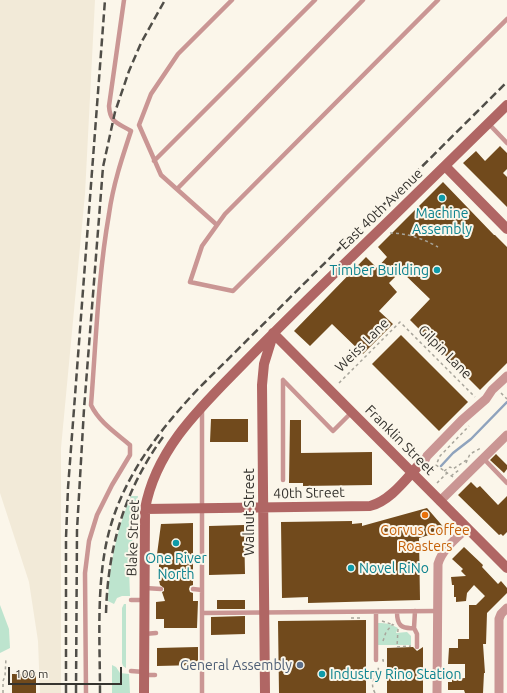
<!DOCTYPE html>
<html>
<head>
<meta charset="utf-8">
<style>
  body { margin:0 }
  #map { position:relative; width:507px; height:693px; overflow:hidden; background:#fbf6ea; font-family:Ubuntu,sans-serif }
  canvas { display:block }
  .scale { position:absolute; left:8px; top:667px; width:114px; height:18px; box-sizing:border-box; border:2px solid #36342f; border-top:0; padding-left:5px; font-size:12px; line-height:14px; white-space:nowrap; color:#36342f; -webkit-text-stroke:3px #fbf6ea; paint-order:stroke }
</style>
</head>
<body>
<div id="map">
<canvas width="507" height="693"></canvas>
<div class="scale">100 m</div>
</div>
<script>
const g = document.querySelector('canvas').getContext('2d');
g.lineJoin = 'round';
function fill(path, color) {
  g.fillStyle = color;
  g.fill(path, 'evenodd');
}
function stroke(path, color, width, dash) {
  g.strokeStyle = color;
  g.lineWidth = width;
  g.lineCap = dash ? 'butt' : 'round';
  g.setLineDash(dash || []);
  g.stroke(path);
}
function write(font, color, halo, rows, align = 'center') {
  g.font = font + ' Ubuntu,sans-serif';
  g.lineWidth = 4;
  g.setLineDash([]);
  g.textBaseline = 'middle';
  g.strokeStyle = halo;
  g.fillStyle = color;
  for (const [text, x, y, turn = 0] of rows) {
    g.save();
    g.translate(x, y);
    g.rotate((+turn || 0) * Math.PI / 180);
    g.textAlign = isNaN(turn) ? turn : align;
    if (halo) g.strokeText(text, 0, 0);
    g.fillText(text, 0, 0);
    g.restore();
  }
}
const built = new Path2D(`
  M0,0H95L85,194L61,448V693H40L38,641L29,582L0,493Z`);
const green = new Path2D(`
  M131,496H138L133,526L131,567L129,568L130,596H122L117,598L114,604L108,601C109,565 117,529 131,496Z
  M124,604H126V668L123,666L122,663V608Z
  M0,605L9,629L10,648L0,653Z
  M378,623C386,623 391,624 398,628L396,633L407,632L411,636V645H378Z
  M112,665L116,667L120,673L129,674L130,693H112Z`);
const stream = new Path2D(`
  M441,466L453,453L471,439L507,402`);
const building = new Path2D(`
  M500,146L507,153V169L503,173L507,177V207L463,163L476,151L485,161Z
  M443,182L494,235H495L507,247V363L480,390L410,320L430,299L401,271L389,283L397,292L379,311L393,324L363,354L332,324L310,346L294,331L366,257L377,268L387,257L378,247Z
  M401,335L468,402L439,431L372,364Z
  M211,419H248V442H210Z
  M290,420H301V453L372,452V485L303,486V483H289Z
  M496,454L507,465V469L504,473L490,460Z
  M471,482L477,488L480,486L498,505L507,496V532L503,536L501,534L499,535L458,495Z
  M427,508L446,530L419,538L420,600L308,603V597L282,598L281,522L352,521V524L362,523V526Z
  M193,523V585L190,586L189,589L190,592L193,593V601H198L197,628H164V619H156V602L165,601L162,592L164,591V588L160,585L159,580V562H156L161,524Z
  M244,525L245,574L209,575V526Z
  M464,547L483,565L482,567L498,584L501,581L507,588V593L487,613L486,644H483L485,673H484L483,693H465L464,690H448V682H452V679L465,678V664H448L449,648H458V639H469V605H476L485,596L474,585L467,593L466,601L456,602V597H454V585H452L451,577L466,576L461,571L463,569L452,559Z
  M217,600H245V609H217Z
  M245,616V634L211,635V617Z
  M366,620V693H279L278,621Z
  M198,647V665L157,666V648Z
  M413,647L417,651L423,647V693H387V648Z
  M21,672H36V693H12V674H21Z`);
const path = new Path2D(`
  M390,233C407,233 424,239 438,247
  M339,383L400,322L475,397
  M501,393L507,399
  M466,463L470,454L481,448
  M444,471L450,467L453,469L468,459
  M451,476L459,470
  M453,477L436,465L440,456L469,426
  M437,483L447,473
  M351,618H363
  M382,621L394,625
  M398,629L397,647L411,646
  M383,641L386,632L393,624
  M383,659V661H387
  M3,693V681L5,676L6,658
  M375,693C368,680 378,676 379,665`);
const lane = new Path2D(`
  M438,0L225,214L202,246L190,282L233,291L507,19
  M488,123L507,143
  M154,161L315,0
  M177,189L363,0
  M217,225L161,175L139,125L151,94L178,54L232,0
  M283,380V480
  M283,380L333,431L352,412
  M202,409V693
  M483,458L507,483
  M145,588L161,589
  M193,589L202,590
  M131,600H144
  M415,611L414,628L417,634V647
  M376,612V660
  M397,612C397,625 401,629 414,628
  M202,613L437,611
  M144,634L156,633
  M131,671L144,672
  M144,675H155
  M86,693L85,573L89,541L97,515L112,485L130,455V445C116,433 99,422 91,405C96,341 98,277 109,214C113,185 122,158 131,131C118,123 110,123 109,106L124,0`);
const street = new Path2D(`
  M419,465L425,460L427,456L462,420L486,399L492,390L507,376
  M440,501L507,435
  M437,693L438,564C442,549 457,538 467,528
  M499,693V619L501,614L507,608`);
const secondary = new Path2D(`
  M445,166L507,229
  M273,333L507,568
  M145,509L370,506C390,501 405,480 419,465
  M144,693L145,509C156,448 202,406 243,364C275,331 308,299 340,268C396,214 452,159 507,105
  M265,693L262,385L264,364L273,335`);
const rail = new Path2D(`
  M106,613C108,547 124,491 163,437
  M66,693V538L68,488L105,0
  M76,693L77,530L84,409L103,167L115,112L129,71L141,43L165,0
  M100,693C100,648 97,600 104,556C114,489 153,437 198,389L507,82`);
const markers = [
  [442,198,4,"#0f9aa8"],
  [437,270,4,"#0f9aa8"],
  [425,515,4,"#e8710a"],
  [176,543,4,"#0f9aa8"],
  [351,568,4,"#0f9aa8"],
  [300,665,4,"#5c6f8a"],
  [322,674,4,"#0f9aa8"]
];
const streetNames = [
  ["East 40th Avenue",381,209,-44],
  ["Weiss Lane",362,345,-45],
  ["Gilpin Lane",445,352,45],
  ["Franklin Street",400,440,45],
  ["40th Street",309,493,-1],
  ["Walnut Street",249,512,-90],
  ["Blake Street",133,538,-88]
];
const cultureNames = [
  ["Machine",442,213],
  ["Assembly",442,229],
  ["Timber Building",429,270,"right"],
  ["One River",176,558],
  ["North",176,574],
  ["Novel RiNo",359,568,"left"],
  ["Industry Rino Station",330,674,"left"]
];
const foodNames = [
  ["Corvus Coffee",425,530],
  ["Roasters",425,546]
];
const serviceNames = [
  ["General Assembly",292,665]
];
fill(built, '#f2ead8');
fill(green, '#bde4ce');
stroke(stream, '#8fa3bd', 2.5);
fill(building, '#714a1c');
stroke(path, '#a8a59b', 1.5, [3, 3]);
stroke(lane, '#ca9694', 4.5);
stroke(street, '#ca9694', 9);
stroke(secondary, '#b06664', 10);
stroke(rail, '#504e48', 2.5, [8, 4]);
for (const [x, y, r, color] of markers) {
  const dot = new Path2D();
  dot.arc(x, y, r, 0, 2 * Math.PI);
  g.fillStyle = color;
  g.fill(dot);
  stroke(dot, '#fbf6ea', 1.5);
}
write('14px', '#36342f', '#fbf6ea', streetNames);
write('14px', '#0d838f', '#fbf6ea', cultureNames);
write('14px', '#c56008', '#fbf6ea', foodNames);
write('14px', '#4e5e75', '#fbf6ea', serviceNames, 'right');
</script>
</body>
</html>
